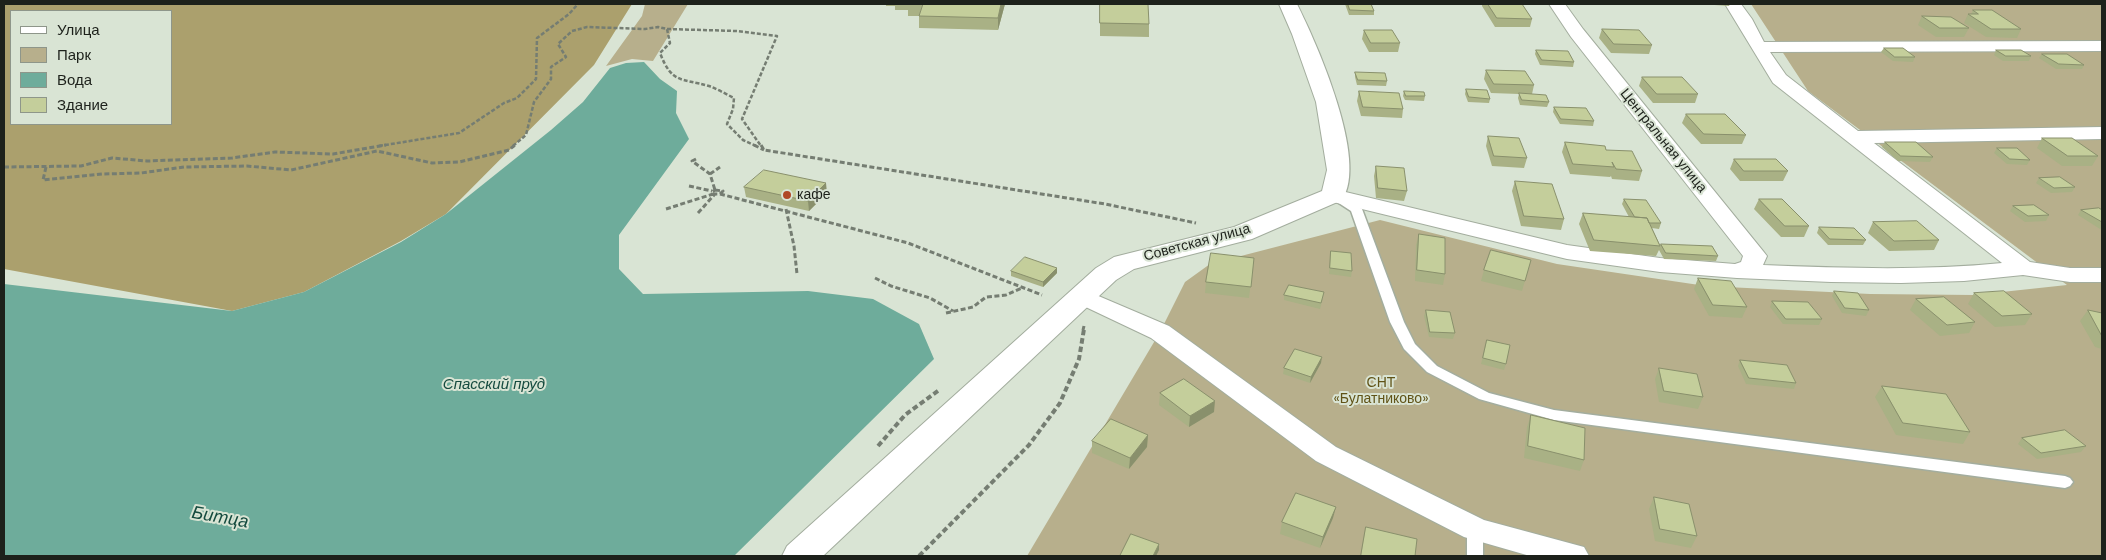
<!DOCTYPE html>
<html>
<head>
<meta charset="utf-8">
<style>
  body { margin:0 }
  #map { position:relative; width:2106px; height:560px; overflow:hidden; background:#d9e4d4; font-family:"DM Sans",sans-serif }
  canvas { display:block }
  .frame { position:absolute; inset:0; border:5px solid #1d211b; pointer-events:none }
  .legend { position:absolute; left:10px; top:10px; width:162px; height:115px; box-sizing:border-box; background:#d9e4d4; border:1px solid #8e968a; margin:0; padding:6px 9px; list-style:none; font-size:15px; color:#1d211b }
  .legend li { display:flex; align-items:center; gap:10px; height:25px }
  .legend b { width:25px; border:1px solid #8e968a }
</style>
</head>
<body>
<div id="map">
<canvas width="2106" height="560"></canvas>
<div class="frame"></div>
<ul class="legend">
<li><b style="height:6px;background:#fff"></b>Улица</li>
<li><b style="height:14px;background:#b7af8c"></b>Парк</li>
<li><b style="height:14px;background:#6eac9b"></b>Вода</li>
<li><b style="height:14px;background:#c4ce9b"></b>Здание</li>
</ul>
</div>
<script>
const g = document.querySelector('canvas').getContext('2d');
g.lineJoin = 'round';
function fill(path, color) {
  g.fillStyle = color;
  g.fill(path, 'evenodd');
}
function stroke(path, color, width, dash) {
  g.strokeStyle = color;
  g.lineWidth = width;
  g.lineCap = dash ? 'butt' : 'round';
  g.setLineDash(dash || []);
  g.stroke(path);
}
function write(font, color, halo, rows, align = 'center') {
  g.font = font + ' "DM Sans",sans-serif';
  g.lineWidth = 4;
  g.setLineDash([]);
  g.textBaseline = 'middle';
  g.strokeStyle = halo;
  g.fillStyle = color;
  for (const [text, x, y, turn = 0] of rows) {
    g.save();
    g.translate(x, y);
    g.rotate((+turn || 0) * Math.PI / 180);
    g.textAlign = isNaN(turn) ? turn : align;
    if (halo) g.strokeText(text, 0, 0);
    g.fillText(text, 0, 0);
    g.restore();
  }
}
const green = new Path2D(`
  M645,4H688L653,61L632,59L606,66L642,16Z
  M1751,4H2102V556H1027L1160,332L1185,282L1210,264L1380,220L1557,264L1706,286L1870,294L1974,295L2067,285L1808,91Z`);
const forest = new Path2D(`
  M4,4H632L594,65L446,214L401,241L304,292L232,311L4,269ZM11,11H171V124H11Z`);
const water = new Path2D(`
  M644,62L660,79L677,91L676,113L689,139L619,235V269L643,294L808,291L873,299L919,324L934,359L734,556H4V284L232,311L304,292L401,242L446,214L551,130L583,102L610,68L626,63Z`);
const pathFar2 = new Path2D(`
  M667,29L737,31L777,36L742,119L761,146
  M379,146L459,133L504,103L517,98L536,79L537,38L569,14L578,4
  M513,146L526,135L534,102L551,79V67L566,57L558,44L572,31L587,27L645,29L658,27L667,29L670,43L660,53C672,84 681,78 709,86C717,89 726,94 734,98L733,109L727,124L743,140L756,146`);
const pathFar1 = new Path2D(`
  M754,145L764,150
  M761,145L764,150L1105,204L1196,223
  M696,159L692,161L710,174L715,190
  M4,167L81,166L112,158L147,161L232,158L275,152L333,154L386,145
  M46,167L43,180L103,174L141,173L184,167L247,166L291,170L377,151L432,163L459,162L509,150L515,145
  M710,174L720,167
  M689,186L712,191
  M715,190L723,191L720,194H713L712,192Z
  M720,194L908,243L1042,295
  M666,209L713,194
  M786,209L794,246L797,274
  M698,213L715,194
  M875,278L891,286L930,298L953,311
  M946,313L973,307L986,297L1006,295L1022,288
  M1083,330L1084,326`);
const path = new Path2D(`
  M878,446L905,415L939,390
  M919,556L1029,445L1060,403L1079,359L1084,329`);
const lane = new Path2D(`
  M1337,195L1362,209L1404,322L1415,344L1437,366L1489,393L1554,410L2065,476L2070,478L2073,482L2070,486L2065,488L1554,420L1479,399L1427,372L1404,349L1390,322L1351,211L1331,198Z
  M1475,523L1481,525L1483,529V556H1467V529L1469,525Z`);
const street = new Path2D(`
  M1549,4H1565L1583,29L1763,251L1767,256L1763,265C1843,268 1922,271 2002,263L1773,83L1725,4H1741L1752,19L1764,42L2102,41V51L1770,52L1786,75L1858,131L2102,127V139L1874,143L2030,262L2070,268H2102V282H2070L2023,275L1964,281L1901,283L1831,282L1737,278L1660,272L1567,259L1325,200L1322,195L1325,190L1333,189L1567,245L1660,258L1735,264L1741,262L1743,256L1571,37Z
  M1082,289L1169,326L1336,447L1484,520L1584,547L1589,556H1530L1464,537L1316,461L1151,338L1073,301L1070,296L1073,291Z`);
const secondary = new Path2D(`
  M1279,4H1297C1317,44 1369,161 1342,200L1252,239L1134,269L1116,280L823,556H782L787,546L1096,268L1114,257L1234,227L1322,191L1327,170L1316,102L1292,34Z`);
const wall = new Path2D(`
  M886,4H1005L998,30L919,28V16H908V10H895V6H886Z
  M1100,4L1149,24V37L1100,36Z
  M1345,4H1371L1374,11V15H1349Z
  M1482,4H1522L1532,19L1530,27H1495L1482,6Z
  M1700,4H1730L1729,6Z
  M1973,10L2021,29L2017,38L1986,37L1964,23L1968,14H1971Z
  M1922,16L1969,28L1964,37H1936L1918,25Z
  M1602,29L1652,45L1649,54L1611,53L1599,38Z
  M1364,30L1400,43L1398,52H1369L1362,39Z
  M1884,48L1915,57L1913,62L1893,61L1881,52Z
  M1536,50L1574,62L1573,67L1540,65L1535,54Z
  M1996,50L2031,56L2029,61H2003L1994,55Z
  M2042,54L2084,65L2082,69H2056L2039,58Z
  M1486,70L1534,85L1532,94L1549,102L1547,107L1520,105L1518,98L1519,94L1491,93L1484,79Z
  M1355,72L1387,81L1386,86L1357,85L1355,77Z
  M1642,77L1698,94L1695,103H1653L1639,86Z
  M1466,89L1490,99L1489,103L1468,102L1465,94Z
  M1359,91L1403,109L1402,118L1361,116L1357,101Z
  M1404,91L1425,96L1424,101L1405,100L1403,96Z
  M1554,107L1594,121L1593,126L1560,124L1553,112Z
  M1686,114L1746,135L1742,144H1701L1682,123Z
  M1488,136L1527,158L1524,168L1492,166L1486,146Z
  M2042,138L2098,156L2092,166H2062L2037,148Z
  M1565,142L1606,150L1642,171L1639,181L1612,179L1611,176L1610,177L1570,174L1562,152Z
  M1885,142L1933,157L1930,162L1898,161L1882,147Z
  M1997,148L2030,160L2027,165L2007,164L1994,153Z
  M1734,159L1788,171L1783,181H1740L1730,169Z
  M1376,166L1407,191L1404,201L1376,198L1374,176Z
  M2039,178L2075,187L2072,192L2051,193L2036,183Z
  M1515,181L1564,219L1561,230L1521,226L1512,191Z
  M744,187L827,193L809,211L746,197Z
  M1624,199L1661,223L1659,229L1652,228L1660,245L1661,244L1718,256L1716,261L1664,259L1659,250L1656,256L1590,251L1579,224L1583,213L1629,217L1622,204Z
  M1759,199L1809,226L1804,237H1781L1754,209Z
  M2013,206L2049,215L2046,221L2025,222L2010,211Z
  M2081,210H2102V228L2100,229L2078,215Z
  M1873,222L1939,240L1934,250L1889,251L1868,233Z
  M1819,227L1866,240L1863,245H1828L1817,233Z
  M1419,234L1445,274L1443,285L1415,281L1416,245Z
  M1331,251L1352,271L1351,277L1329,274Z
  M1254,258L1249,298L1205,293L1206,282Z
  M1531,260L1522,291L1481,281L1484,270Z
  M1011,271L1057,273L1043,287L1011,276Z
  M1698,278L1747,307L1742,318L1709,316L1694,289Z
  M1834,291L1869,310L1866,316L1842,313L1832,296Z
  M1974,293L2032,314L2025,325L1995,327L1968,304Z
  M1284,295L1323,298L1320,309L1284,300Z
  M1916,299L1975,322L1969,333L1940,336L1910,310Z
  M1772,301L1822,319L1819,325L1783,324L1770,307Z
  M1426,310L1455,333L1453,339L1429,337L1424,316Z
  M2088,310L2102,313V349L2095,347L2080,321Z
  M1487,340L1506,364L1504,370L1481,364Z
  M1740,360L1796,383L1794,389L1746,384L1738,366Z
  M1321,363L1310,383L1283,374L1284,368Z
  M1659,368L1703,397L1698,409L1659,402L1655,379Z
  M1882,386L1970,432L1963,444L1896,435L1875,397Z
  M1160,393L1214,412L1189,427L1159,405Z
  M1531,415L1584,460L1580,471L1524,458L1527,427Z
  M1148,435L1147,447L1129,469L1092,453V441Z
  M2022,438L2086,446L2081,452L2037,459L2018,444Z
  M1654,497L1697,536L1691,548L1655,541L1649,509Z
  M1333,518L1320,548L1280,534L1282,522Z`);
const shadedWall = new Path2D(`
  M1001,4H1005L998,30V18Z
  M826,183L827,193L809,211L808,201Z
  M1057,268V273L1043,287V282Z
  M1322,357L1321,363L1310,383L1311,377Z
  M1215,401L1214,412L1189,427L1190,416Z
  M1148,435L1147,447L1129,469L1130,458Z
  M1336,507L1333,518L1320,548L1323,537Z
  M1159,544V550L1156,556H1153Z`);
const building = new Path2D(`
  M920,4H1001L998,18L919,16L923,4Z
  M1100,4H1148L1149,24L1100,23Z
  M1348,4H1371L1374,11L1350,10Z
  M1488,4H1522L1532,19L1497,18Z
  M1973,10H1992L2021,29H1991L1968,14H1978Z
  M1922,16L1951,17L1969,28H1940Z
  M1602,29L1639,30L1652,45L1614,44Z
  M1364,30H1392L1400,43H1371Z
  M1884,48H1903L1915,57H1895Z
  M1536,50L1568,51L1574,62L1542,60Z
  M1996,50H2021L2031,56H2006Z
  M2042,54H2067L2084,65L2059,64Z
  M1486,70L1525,71L1534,85L1494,84Z
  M1355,72L1385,73L1387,81L1358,80Z
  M1642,77H1682L1698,94H1657Z
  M1466,89L1487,90L1490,99L1469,97Z
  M1359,91L1399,93L1403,109L1363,107Z
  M1404,91L1424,92L1425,96H1406Z
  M1519,93L1546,95L1549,102L1522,100Z
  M1554,107L1586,108L1594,121L1561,119Z
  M1686,114H1725L1746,135L1704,134Z
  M1488,136L1519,138L1527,158L1494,156Z
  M2042,138H2072L2098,156H2068Z
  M1565,142L1605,146L1606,150L1632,151L1642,171L1616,169L1612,162L1614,167L1573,164Z
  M1885,142H1916L1933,157L1901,156Z
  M1997,148H2017L2030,160L2010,159Z
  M1734,159H1776L1788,171H1744Z
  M1376,166L1404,168L1407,191L1378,188Z
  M764,170L826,183L808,201L744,187Z
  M2060,177L2075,187L2054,188L2039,178Z
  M1515,181L1552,184L1564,219L1524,216Z
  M1624,199L1646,200L1661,223H1649L1647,218L1635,217Z
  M1759,199H1782L1809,226H1785Z
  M2034,205L2049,215L2028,216L2013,206Z
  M2099,208L2102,210V222L2081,210Z
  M1583,213L1647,218L1660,246L1594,240Z
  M1917,221L1939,240L1894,241L1873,222Z
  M1819,227L1854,228L1866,240L1830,239Z
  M1419,234L1445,238V274L1417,270Z
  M1661,244L1712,246L1718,256L1666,253Z
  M1491,250L1531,260L1525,281L1484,270Z
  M1331,251L1351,253L1352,271L1330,268Z
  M1211,253L1254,258L1251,287L1206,282Z
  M1025,257L1057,268L1043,282L1011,271Z
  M1698,278L1731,281L1747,307L1713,305Z
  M1289,285L1324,292L1321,303L1284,295Z
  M1834,291L1858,293L1869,310L1845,308Z
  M2004,291L2032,314L2002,316L1974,293Z
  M1944,297L1975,322L1947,325L1916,299Z
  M1772,301L1808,302L1822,319H1786Z
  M1426,310L1450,312L1455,333L1430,332Z
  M2088,310L2102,313V336Z
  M1487,340L1510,345L1506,364L1483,358Z
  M1295,349L1322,357L1311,377L1284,368Z
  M1740,360L1787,365L1796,383L1749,378Z
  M1659,368L1697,374L1703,397L1664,391Z
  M1184,379L1215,401L1190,416L1160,393Z
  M1882,386L1946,394L1970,432L1903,423Z
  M1531,415L1585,428L1584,460L1528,446Z
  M1111,419L1148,435L1130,458L1092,441Z
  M2065,430L2086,446L2041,453L2022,438Z
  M1296,493L1336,507L1323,537L1282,522Z
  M1654,497L1689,504L1697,536L1660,529Z
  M1366,527L1417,539L1415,556H1361Z
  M1131,534L1159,544L1153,556H1120Z`);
const markers = [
  [787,195,5,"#b04825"]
];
const streetNames = [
  ["Центральная улица",1663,141,51],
  ["Советская улица",1197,243,-15]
];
const poiNames = [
  ["кафе",797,195]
];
const parkNames = [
  ["СНТ",1381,383],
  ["«Булатниково»",1381,399]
];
const waterNames = [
  ["Спасский пруд",494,385]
];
const nearWaternames = [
  ["Битца",220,518,10]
];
fill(green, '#b7af8c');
fill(forest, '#aba06d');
fill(water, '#6eac9b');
stroke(lane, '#a3ad9e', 3);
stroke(street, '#a3ad9e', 2);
stroke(secondary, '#a3ad9e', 2);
stroke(pathFar2, '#757d72', 2.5, [4, 2]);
stroke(pathFar1, '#757d72', 3, [5, 2.5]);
stroke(path, '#757d72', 4, [5.5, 3]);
fill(lane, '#fff');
fill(street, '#fff');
fill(secondary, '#fff');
fill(wall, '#a9b185');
fill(shadedWall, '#89906c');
fill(building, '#c4ce9b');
stroke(building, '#89906c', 1);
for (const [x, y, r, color] of markers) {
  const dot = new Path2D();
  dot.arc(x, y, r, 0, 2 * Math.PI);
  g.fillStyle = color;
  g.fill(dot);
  stroke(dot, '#d9e4d4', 2);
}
write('14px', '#1d211b', '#d9e4d4', streetNames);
write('14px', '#1d211b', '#d9e4d4', poiNames, 'left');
write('14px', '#605317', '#d9e4d4', parkNames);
write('italic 15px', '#154b3f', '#d9e4d4', waterNames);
write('italic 18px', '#154b3f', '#d9e4d4', nearWaternames);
</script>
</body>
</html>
